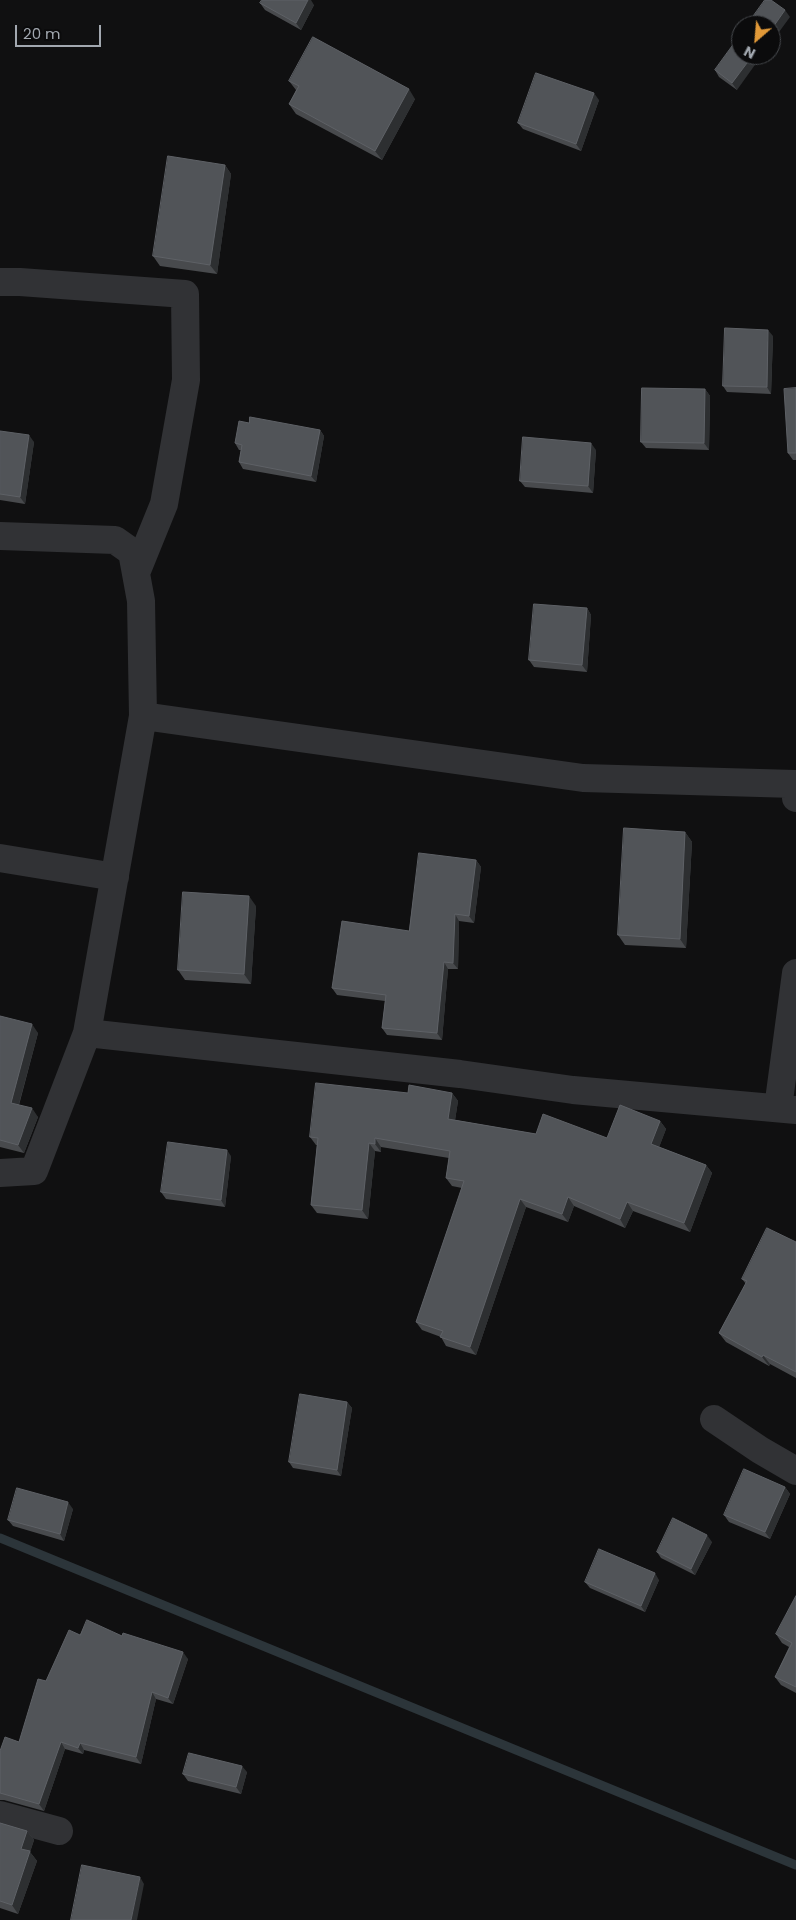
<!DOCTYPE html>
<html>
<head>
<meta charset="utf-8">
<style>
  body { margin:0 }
  #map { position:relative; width:796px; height:1920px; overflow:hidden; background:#101011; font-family:Poppins,sans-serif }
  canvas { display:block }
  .north { position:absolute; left:731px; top:15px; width:50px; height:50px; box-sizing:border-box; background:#0b0b0c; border:1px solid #474a4e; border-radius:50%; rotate:207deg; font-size:14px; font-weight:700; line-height:20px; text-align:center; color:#a2a8b0 }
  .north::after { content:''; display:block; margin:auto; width:18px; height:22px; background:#e19938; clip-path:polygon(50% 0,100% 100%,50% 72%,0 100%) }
  .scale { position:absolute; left:15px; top:25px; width:86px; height:22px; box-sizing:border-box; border:2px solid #a2a8b0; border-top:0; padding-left:6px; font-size:15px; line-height:18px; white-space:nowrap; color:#a2a8b0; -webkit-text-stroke:4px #0b0b0c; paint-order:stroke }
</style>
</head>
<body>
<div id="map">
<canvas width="796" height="1920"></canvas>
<div class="north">N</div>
<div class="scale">20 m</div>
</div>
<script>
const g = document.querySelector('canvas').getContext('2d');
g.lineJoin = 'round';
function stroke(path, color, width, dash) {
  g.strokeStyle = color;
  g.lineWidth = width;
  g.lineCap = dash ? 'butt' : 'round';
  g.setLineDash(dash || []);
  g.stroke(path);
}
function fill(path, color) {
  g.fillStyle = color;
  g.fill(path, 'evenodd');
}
const stream = new Path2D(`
  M0,1538L796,1865`);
const minor = new Path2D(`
  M0,282H20L185,294L186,380L164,504L136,573
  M0,536L115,540L132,552L141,601L143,716L87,1033L34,1171L0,1173
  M143,716L583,778L795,784L796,798
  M0,858L115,877
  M87,1033L460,1074L573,1090L796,1110
  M778,1108L796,973
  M714,1419L760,1450L796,1471
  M0,1815L59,1831`);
const wall = new Path2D(`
  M260,3L314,5L301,30L265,10Z
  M741,34L737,90L719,77L715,70Z
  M289,81L415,99L382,160L296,114L289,104L296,90Z
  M599,100L581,151L523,129L518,123Z
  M225,165L231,174L217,274L160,266L153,256Z
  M773,336L771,394L727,392L723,386Z
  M796,388V460H793L788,453Z
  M705,389L710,396L709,450L646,448L641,442Z
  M249,423L320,430L324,436L316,482L243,469L239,462L241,450H239L235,443Z
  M0,431L34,442L25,504L0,500Z
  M596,450L593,493L525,487L520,481Z
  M587,608L591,615L587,672L534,667L529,660Z
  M685,832L692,842L686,948L625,945L618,935Z
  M476,860L481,867L474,923L459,921L458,969H448L442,1040L387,1035L382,1028L385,1001L337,995L332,988L409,931Z
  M256,906L251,984L185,980L178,970Z
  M0,1016L38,1033L19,1105L38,1117L24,1153L0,1147Z
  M408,1093H452L458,1101L455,1120L536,1134L607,1138L660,1121L666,1129L659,1147L706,1165L712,1173L690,1232L633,1211L625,1228L574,1206L568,1222L526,1207L476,1355L446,1346L441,1337L422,1330L416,1322L462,1188L452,1186L446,1178L449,1158L381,1147V1152L375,1151L368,1219L317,1213L311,1205L317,1145H316L310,1137Z
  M231,1156L225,1207L166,1199L161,1192Z
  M796,1242V1378L770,1364L769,1366L726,1342L719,1333L746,1284L742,1279Z
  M347,1402L352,1408L341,1476L293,1468L289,1462Z
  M785,1487L790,1494L770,1539L729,1522L724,1515Z
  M73,1509L64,1541L13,1526L8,1520Z
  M712,1542L695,1575L661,1558L657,1552Z
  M659,1580L645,1612L590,1588L585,1582Z
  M796,1596V1693L781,1685L775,1677L789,1647L782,1643L776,1634Z
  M80,1635L122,1636L188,1659L173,1704L156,1699L141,1764L84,1750L83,1754L65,1749L44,1811L4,1800H0V1751L19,1742L46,1681Z
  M247,1772L241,1794L188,1781L183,1774Z
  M0,1823L27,1831L34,1840L30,1852L37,1861L18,1914L0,1908Z`);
const shadedWall = new Path2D(`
  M308,0H311L314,5L301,30L296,23Z
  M785,10L790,17L771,43V30Z
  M753,55H762L737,90L732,83Z
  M409,89L415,99L382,160L375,151Z
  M594,93L599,100L581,151L576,144Z
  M225,165L231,174L217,274L210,265Z
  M768,330L773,336L771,394L767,387Z
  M705,389L710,396L709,450L704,443Z
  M320,430L324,436L316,482L311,476Z
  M29,435L34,442L25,504L20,497Z
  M591,443L596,450L593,493L588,486Z
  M587,608L591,615L587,672L582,665Z
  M685,832L692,842L686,948L680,939Z
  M476,860L481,867L474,923L469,916Z
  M249,896L256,906L251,984L244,974Z
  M455,914L459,921L458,969L453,963Z
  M444,962L448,969L442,1040L437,1033Z
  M32,1024L38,1033L17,1111L11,1103Z
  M452,1093L458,1101L454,1127L448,1119Z
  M32,1108L38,1117L24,1153L18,1145Z
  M660,1121L666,1129L657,1153L651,1144Z
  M375,1138L381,1147V1152L375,1144Z
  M369,1143L375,1151L368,1219L362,1210Z
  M227,1150L231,1156L225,1207L221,1200Z
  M706,1165L712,1173L690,1232L684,1223Z
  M568,1197L574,1206L568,1222L562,1214Z
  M520,1199L526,1207L476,1355L470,1347Z
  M627,1202L633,1211L625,1228L620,1219Z
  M763,1355L770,1364L769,1366L762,1357Z
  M347,1402L352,1408L341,1476L337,1470Z
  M785,1487L790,1494L770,1539L765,1532Z
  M68,1502L73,1509L64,1541L60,1534Z
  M707,1535L712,1542L695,1575L691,1569Z
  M655,1573L659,1580L645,1612L641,1606Z
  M183,1652L188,1659L173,1704L168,1698Z
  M152,1692L156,1699L141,1764L136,1757Z
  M61,1742L65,1749L44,1811L39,1804Z
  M80,1743L84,1750L83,1754L78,1748Z
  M242,1766L247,1772L241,1794L236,1787Z
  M27,1831L34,1840L30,1852L37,1861L18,1914L12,1905L21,1849Z
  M140,1877L144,1884L137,1920H131Z`);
const building = new Path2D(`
  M262,0H308L296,23L260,3Z
  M765,0H771L785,10L771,30V25H747Z
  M741,34V55H753L732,83L715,70Z
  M313,37L409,89L375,151L289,104L299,86L289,81Z
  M536,73L594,93L576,144L518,123Z
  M168,156L225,165L210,265L153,256Z
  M725,328L768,330L767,387L723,386Z
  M642,388L705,389L704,443L641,442Z
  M796,388V453H788L784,389Z
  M250,417L320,430L311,476L239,462L242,445L235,443L239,421L249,423Z
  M0,431L29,435L20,497L0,494Z
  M523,437L591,443L588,486L520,481Z
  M534,604L587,608L582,665L529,660Z
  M624,828L685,832L680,939L618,935Z
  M419,853L476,860L469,916L455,914L453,963L444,962L437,1033L382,1028L386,995L332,988L342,921L409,931Z
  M183,892L249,896L244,974L178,970Z
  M0,1016L32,1024L11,1103L32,1108L18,1145L0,1140Z
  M316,1083L408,1093L409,1085L452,1093L448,1119L536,1134L543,1114L607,1138L620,1105L660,1121L651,1144L706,1165L684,1223L627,1202L620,1219L568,1197L562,1214L520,1199L470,1347L440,1337L443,1331L416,1322L464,1181L446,1178L450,1151L375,1138V1144L369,1143L362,1210L311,1205L318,1138L310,1137Z
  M168,1142L227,1150L221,1200L161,1192Z
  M767,1228L796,1242V1372L763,1355L762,1357L719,1333L747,1281L742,1279Z
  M300,1394L347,1402L337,1470L289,1462Z
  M744,1469L785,1487L765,1532L724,1515Z
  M17,1488L68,1502L60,1534L8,1520Z
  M673,1518L707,1535L691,1569L657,1552Z
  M599,1549L655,1573L641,1606L585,1582Z
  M796,1596V1687L775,1677L792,1643L776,1634Z
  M87,1620L122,1636L123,1633L183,1652L168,1698L152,1692L136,1757L80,1743L78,1748L61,1742L39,1804L0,1793V1751L5,1737L19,1742L38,1679L46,1681L69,1630L80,1635Z
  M189,1753L242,1766L236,1787L183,1774Z
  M0,1823L27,1831L21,1849L30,1851L12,1905L0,1901Z
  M82,1865L140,1877L131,1920H71Z`);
stroke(stream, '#2c353a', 9);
stroke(minor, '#313235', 28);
fill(wall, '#484a4d');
fill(shadedWall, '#2d2f31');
fill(building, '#515458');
stroke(building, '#5e6166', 1);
</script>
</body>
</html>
